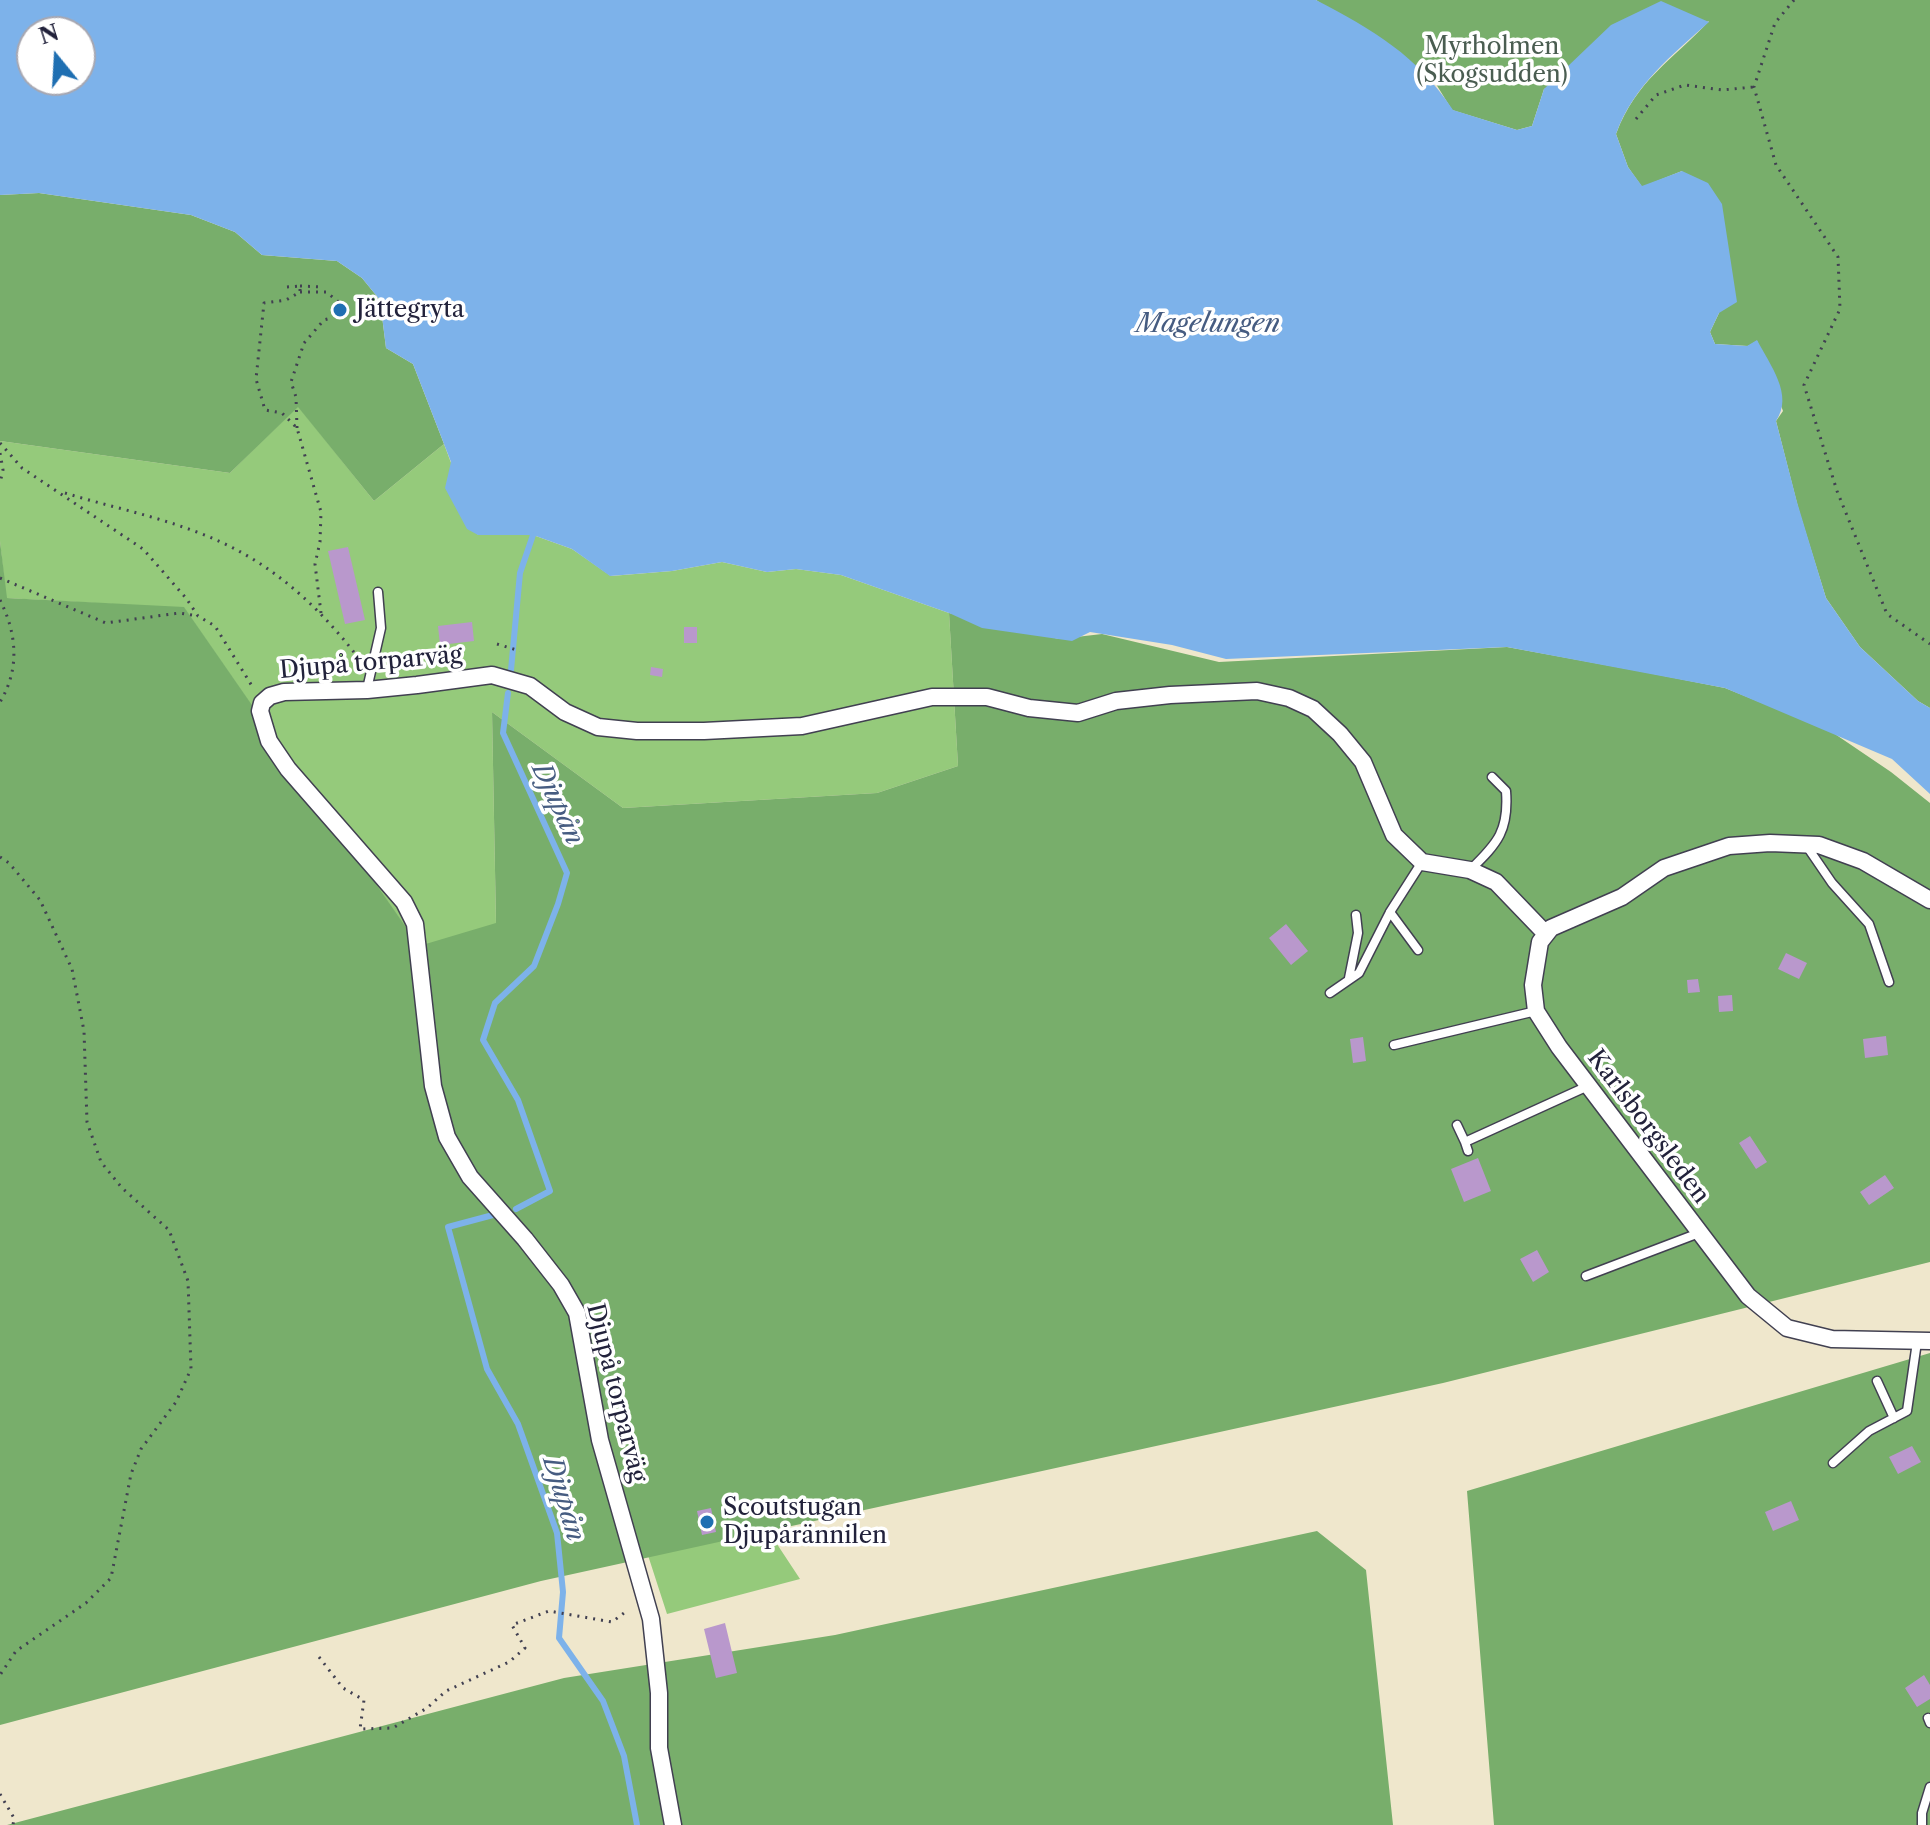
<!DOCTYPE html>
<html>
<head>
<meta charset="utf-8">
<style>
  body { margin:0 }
  #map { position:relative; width:1930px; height:1825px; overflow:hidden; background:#efe7cc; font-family:"Libre Caslon Text",serif }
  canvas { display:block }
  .north { position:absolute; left:16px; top:16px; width:80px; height:80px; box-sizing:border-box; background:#fff; border:2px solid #a7a7b1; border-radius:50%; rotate:342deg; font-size:22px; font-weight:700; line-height:32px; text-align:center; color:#22223b }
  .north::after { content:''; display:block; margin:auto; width:28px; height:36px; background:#1f6fb2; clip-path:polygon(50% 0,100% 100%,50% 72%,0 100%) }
</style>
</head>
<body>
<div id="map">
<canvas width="1930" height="1825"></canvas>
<div class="north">N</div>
</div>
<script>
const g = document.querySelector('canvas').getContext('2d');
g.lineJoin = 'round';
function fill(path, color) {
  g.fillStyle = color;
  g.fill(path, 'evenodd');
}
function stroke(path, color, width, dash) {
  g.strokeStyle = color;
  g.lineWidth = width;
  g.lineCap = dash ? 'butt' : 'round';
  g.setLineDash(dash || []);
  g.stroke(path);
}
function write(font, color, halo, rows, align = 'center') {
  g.font = font + ' "Libre Caslon Text",serif';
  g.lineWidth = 7;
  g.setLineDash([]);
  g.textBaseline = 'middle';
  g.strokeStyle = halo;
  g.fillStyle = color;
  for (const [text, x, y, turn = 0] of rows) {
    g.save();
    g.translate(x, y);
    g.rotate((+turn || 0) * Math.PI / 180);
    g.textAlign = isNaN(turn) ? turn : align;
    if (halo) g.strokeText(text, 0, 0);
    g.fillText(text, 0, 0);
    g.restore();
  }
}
const green = new Path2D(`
  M298,406L374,501L444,444L478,535H533L572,549L611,576L672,571L722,562L767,572L796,569L841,575L949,613L958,766L877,793L623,808L492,712L496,924L419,947L184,608L6,598L0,541V441L230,473Z
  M717,1453L800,1579L667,1614L622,1475Z`);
const forest = new Path2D(`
  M1316,0H1930V708L1918,701L1860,647L1826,598L1799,511L1776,421L1783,411L1757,341L1748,346L1715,344L1710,332L1719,313L1682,171L1642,187L1628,167L1616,134C1637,79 1672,61 1709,21L1544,89L1532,126L1517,130L1452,110L1436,84Z
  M39,193L191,215L235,232L262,255L337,261L362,278L380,300L386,348L413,364L444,444L374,501L298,407L230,473L0,441V195Z
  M0,541L7,598L184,607L419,946L496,923L492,712L623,808L877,793L958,766L949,613L1059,639L1102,634L1219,662L1507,647L1644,672L1725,688L1829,730L1891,772L1930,803V1262L1443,1383L541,1581L0,1725Z
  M1930,1353V1825H1494L1467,1491Z
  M1317,1531L1366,1570L1393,1825H7L564,1678L835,1635Z`);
const water = new Path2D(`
  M0,0H1316C1373,30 1417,55 1453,110L1517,130L1532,126L1544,89L1611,25L1661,1L1709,22C1672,55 1633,86 1616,134L1628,167L1642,186L1682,171L1708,183L1722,204L1737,302L1719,313L1710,332L1715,344L1747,346L1757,340C1770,365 1794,395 1776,421L1797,502L1826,598L1860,647L1918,701L1930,708V794L1892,759L1725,688L1507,647L1226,659L1172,645L1090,632L1072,641L982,628L949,613L841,575L796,569L767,572L722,562L672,571L610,576L572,549L533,535H478L467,529L445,488L451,462L413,364L386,348L380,300L362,278L337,261L262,255L235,232L191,215L39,193L0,195ZM32,32H80V80H32Z`);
const stream = new Path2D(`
  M511,670L520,573L533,535
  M508,693L503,733L567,873L558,904L534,966L495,1003L483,1040L518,1100L550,1191L516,1209
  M493,1215L448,1227L487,1369L518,1424L557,1533L563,1592L559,1638L603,1701L624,1756L637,1825`);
const building = new Path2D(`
  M348,547L365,620L345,624L328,551Z
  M472,622L474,641L440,645L438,626Z
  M684,627H697V643H684Z
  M651,667L663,669L662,677L650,675Z
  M1286,924L1308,951L1291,965L1269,938Z
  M1786,953L1807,963L1799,979L1778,969Z
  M1698,979L1700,992L1688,993L1687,980Z
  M1732,995L1733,1011L1719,1012L1718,996Z
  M1886,1036L1888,1055L1865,1058L1863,1039Z
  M1363,1037L1366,1061L1353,1063L1350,1039Z
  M1750,1136L1767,1162L1756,1169L1739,1143Z
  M1478,1158L1491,1191L1464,1202L1451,1169Z
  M1885,1175L1894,1188L1869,1205L1860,1192Z
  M1537,1250L1549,1272L1533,1282L1520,1259Z
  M1912,1446L1921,1462L1898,1474L1889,1457Z
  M1791,1501L1799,1520L1773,1531L1765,1512Z
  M711,1508L716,1532L702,1535L697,1511Z
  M725,1623L737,1673L716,1678L704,1629Z
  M1924,1675L1930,1685V1699L1917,1707L1905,1688Z`);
const path = new Path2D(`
  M1794,0L1775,23L1754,87L1776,165L1838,257L1840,309L1804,385L1837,491L1887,614L1930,644
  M1636,119L1656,95L1685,85L1722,90L1754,87
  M300,286L322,287
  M287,287L300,286V292L286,300L264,303L256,379L265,410L282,413L297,428L321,512L320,542L315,564L321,613
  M300,292H326L344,306
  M297,428L296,397L291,382L304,343L324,320L331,318
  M0,443L22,468L143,549L186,598L198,616L215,626L252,686
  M0,453L3,470L0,483
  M65,493C107,506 152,515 194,531C264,556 315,601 360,660
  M0,578L106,623L179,613L198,616
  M0,600C17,634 20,669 0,702
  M497,644L520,651
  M0,857L9,863L40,900L72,969L84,1031L87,1122L101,1162L122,1188L169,1230L188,1281L191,1369L176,1402L141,1449L131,1474L111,1578L86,1603L16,1651L0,1675
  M319,1657L343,1688L364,1700L360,1729L393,1728L427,1708L446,1691L509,1662L525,1648L512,1625L549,1611L612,1622L628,1610
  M0,1794L14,1818L13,1825`);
const lane = new Path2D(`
  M367,689L381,628L378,592
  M1806,845L1832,883L1869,924L1889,982
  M1471,869C1498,843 1509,830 1506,791L1492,777
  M1390,912L1418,950
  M1349,978L1358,933L1356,915
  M1330,993L1359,973L1390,912L1422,862
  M1394,1045L1536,1011
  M1457,1125L1465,1142
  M1468,1151L1465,1142L1588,1086
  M1586,1276L1699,1233
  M1877,1381L1894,1418
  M1833,1463L1869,1431L1907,1411L1917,1342
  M1928,1718L1930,1723
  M1922,1825V1813L1930,1787`);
const street = new Path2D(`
  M1930,900L1863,861L1819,845L1770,843L1729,846L1664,868L1622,897L1551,928L1540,942L1533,985L1536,1011L1559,1047L1748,1296L1787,1328L1832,1339L1930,1341
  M673,1825L659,1748V1693L651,1619L600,1440L577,1313L561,1285L525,1239L470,1177L447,1137L433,1086L415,924L404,902L288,769L269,741L260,711L262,703L270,696L284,692L367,690L417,685L492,675L530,686L565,712L598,727L637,731H704L802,726L932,697H987L1029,708L1078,713L1116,701L1170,695L1257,691L1289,698L1313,709L1340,734L1363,762L1394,835L1422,862L1470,870L1496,882L1546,934`);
const markers = [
  [340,310,8,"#1f6fb2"],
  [707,1522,8,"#1f6fb2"]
];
const parkNames = [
  ["Myrholmen",1492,47],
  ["(Skogsudden)",1492,75]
];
const poiNames = [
  ["Jättegryta",356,310],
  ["Scoutstugan",723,1508],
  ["Djupårännilen",723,1536]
];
const streetNames = [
  ["Djupå torparväg",371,663,-5],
  ["Karlsborgsleden",1648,1127,53],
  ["Djupå torparväg",616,1393,76]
];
const waterNames = [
  ["Magelungen",1208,324],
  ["Djupån",557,804,65],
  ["Djupån",563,1499,73]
];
fill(green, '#95ca7b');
fill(forest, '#78ae6b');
fill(water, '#7db2ea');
stroke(stream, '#7db2ea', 6);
fill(building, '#b998cc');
stroke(lane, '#414051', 11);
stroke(street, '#414051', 19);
stroke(path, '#414051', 3, [2, 6]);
stroke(lane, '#fff', 8);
stroke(street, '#fff', 16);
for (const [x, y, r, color] of markers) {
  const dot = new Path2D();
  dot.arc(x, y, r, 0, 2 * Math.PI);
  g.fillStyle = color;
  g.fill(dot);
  stroke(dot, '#fff', 3);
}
write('24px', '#4a5d51', '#fff', parkNames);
write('24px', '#22223b', '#fff', poiNames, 'left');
write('24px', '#22223b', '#fff', streetNames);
write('italic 26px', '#465c81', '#fff', waterNames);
</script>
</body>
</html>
